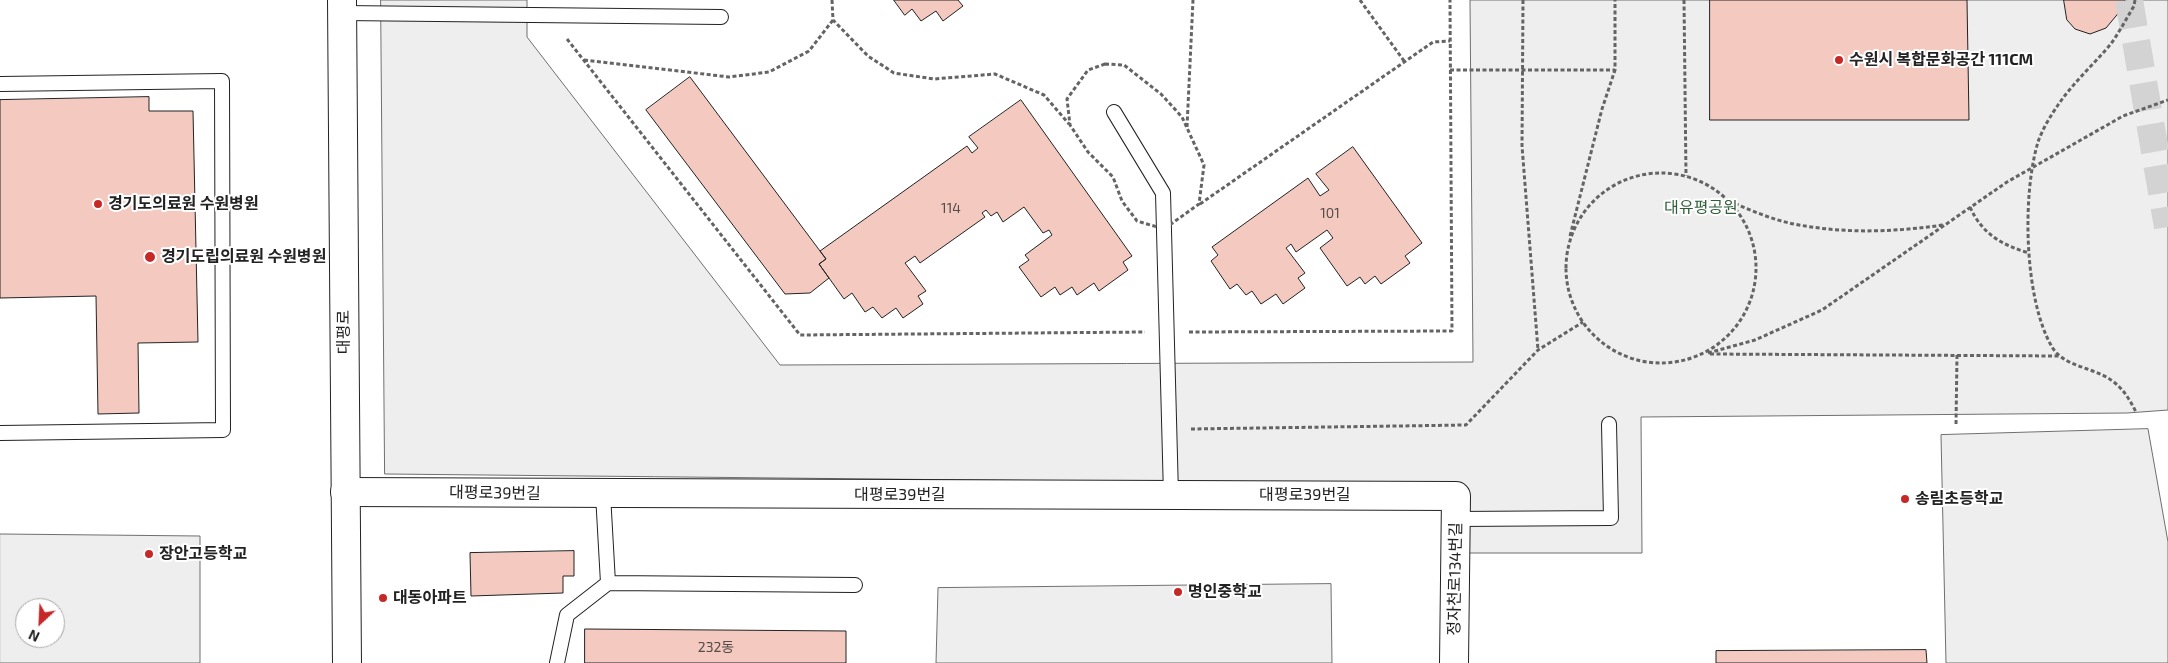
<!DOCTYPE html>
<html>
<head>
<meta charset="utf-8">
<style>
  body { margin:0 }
  #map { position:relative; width:2168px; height:663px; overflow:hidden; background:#fff; font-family:"Exo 2",sans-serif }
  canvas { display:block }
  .north { position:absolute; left:15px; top:598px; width:50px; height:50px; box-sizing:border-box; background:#fff; border:1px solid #a7a7a7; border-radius:50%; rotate:205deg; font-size:14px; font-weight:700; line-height:20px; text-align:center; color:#222 }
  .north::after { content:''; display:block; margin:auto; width:18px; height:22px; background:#c62828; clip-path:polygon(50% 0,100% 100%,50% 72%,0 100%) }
</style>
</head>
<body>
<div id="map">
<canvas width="2168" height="663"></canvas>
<div class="north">N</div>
</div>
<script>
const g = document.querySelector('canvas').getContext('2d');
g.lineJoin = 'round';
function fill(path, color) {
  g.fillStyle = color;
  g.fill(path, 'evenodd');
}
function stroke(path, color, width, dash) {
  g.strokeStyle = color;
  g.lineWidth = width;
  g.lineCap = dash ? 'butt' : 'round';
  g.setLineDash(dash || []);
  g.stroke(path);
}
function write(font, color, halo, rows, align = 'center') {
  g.font = font + ' "Exo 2","Noto Sans KR",sans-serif';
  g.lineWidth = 4;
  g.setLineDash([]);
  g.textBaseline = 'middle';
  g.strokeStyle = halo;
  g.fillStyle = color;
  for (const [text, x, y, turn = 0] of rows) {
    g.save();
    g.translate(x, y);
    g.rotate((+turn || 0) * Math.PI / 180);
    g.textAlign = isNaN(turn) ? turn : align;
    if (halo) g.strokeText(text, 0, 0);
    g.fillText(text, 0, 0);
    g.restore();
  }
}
const green = new Path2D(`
  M381,0H527V37L780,365L1473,362L1470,0H2168V410L2127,413L1641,417L1642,553H1466L1465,485L385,474Z
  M2148,429L2168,542V663H1946L1941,435Z
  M0,534L200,536V663H0ZM25,608H55V638H25Z
  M1331,584L1332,663H936L938,588Z`);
const building = new Path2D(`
  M894,0H958L963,6L943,21L936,11L921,21L912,9L905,15Z
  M1710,0H1967L1969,120H1710Z
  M2064,0H2125L2121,10L2106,28L2090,34L2075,29L2067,20Z
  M690,77L826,259L819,264L829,278L810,293L785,294L646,110Z
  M149,97V111H193L198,342L138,343L139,413L98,414L96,296L0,298V100Z
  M1021,100L1132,256L1123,262L1128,270L1099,291L1094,283L1077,295L1072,287L1060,295L1055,287L1041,297L1019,267L1029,260L1025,255L1052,235L1049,230L1043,233L1024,207L1003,222L997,212L991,216L986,210L982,213L985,217L920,263L915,256L905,263L926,291L918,296L923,304L903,318L896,308L882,318L873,307L865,312L852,293L844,299L819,264L826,259L820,251L967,146L972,153L978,148L969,137Z
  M1353,147L1422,243L1405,256L1410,263L1381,284L1375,276L1365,284L1360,277L1347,286L1320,248L1333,238L1327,230L1296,252L1291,244L1286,248L1305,273L1298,278L1305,288L1283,304L1276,294L1261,304L1252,291L1246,295L1237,284L1230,289L1211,261L1218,255L1212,247L1308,178L1320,196L1329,190L1316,174Z
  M574,551V576H563V593L471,596L470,553Z
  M585,629L846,631V663H585Z
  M1926,650L1927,663H1716V651Z`);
const minorTunnel = new Path2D(`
  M2129,0L2168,227`);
const path = new Path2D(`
  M832,0L833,20L868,56L894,73L934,79L995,74L1044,95L1069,124
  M1360,0L1404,61
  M1523,0L1522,146L1538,350
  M1684,0L1686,176
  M2135,0L2134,6C2126,19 2119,33 2110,45C2093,65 2073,83 2058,105C2051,115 2042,130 2038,142C2022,195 2024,299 2052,347C2064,367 2093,367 2111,380C2123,388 2130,400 2136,412
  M567,39L800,335L1145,332
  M584,60L729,77L769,72L809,51L833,20
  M1105,64L1124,65L1161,94L1182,117L1204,165L1199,204L1164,229L1137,221L1122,201L1113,177L1088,152L1070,125L1067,99L1088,70Z
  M1450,70H1615
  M1187,127L1193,0
  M1566 268a95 95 0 1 1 190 0a95 95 0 1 1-190 0Z
  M1729,201C1750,210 1773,220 1794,224C1844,234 1894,232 1943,225
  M1200,204L1433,42L1450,41
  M1970,207C1982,234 2002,245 2029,253
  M1570,236L1602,109L1615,70V0
  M1189,332L1452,331L1450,0
  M1708,353L1755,340L1822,310L2007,182L2123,116L2168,100
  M1710,354L2059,356
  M1956,424L1957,355
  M1191,429L1466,425L1538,350L1583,322`);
const service = new Path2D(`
  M342,13L721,17
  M0,84L222,81L223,430L0,433
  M1114,112L1163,193L1171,495
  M603,494L608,583
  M1456,519L1611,518L1609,424
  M557,663L567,615L608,583L855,585`);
const minor = new Path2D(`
  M345,492L1456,496L1454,663`);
const tertiary = new Path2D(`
  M342,0L347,663`);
const markers = [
  [1839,60,5,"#c62828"],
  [98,204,5,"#c62828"],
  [150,257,6,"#c62828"],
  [1905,499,5,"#c62828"],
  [149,554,5,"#c62828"],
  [1178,592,5,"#c62828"],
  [383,598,5,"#c62828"]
];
const numberNames = [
  ["114",951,208],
  ["101",1330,213],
  ["232동",716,647]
];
const poiNames = [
  ["수원시 복합문화공간 111CM",1849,60],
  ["경기도의료원 수원병원",108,204],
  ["경기도립의료원 수원병원",161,257],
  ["송림초등학교",1915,499],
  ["장안고등학교",159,554],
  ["명인중학교",1188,592],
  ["대동아파트",393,598]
];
const parkNames = [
  ["대유평공원",1701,208]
];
const streetNames = [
  ["대평로",344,332,-90],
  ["대평로39번길",495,493,1],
  ["대평로39번길",900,495],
  ["대평로39번길",1305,495],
  ["정자천로134번길",1455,579,-89]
];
fill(green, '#eee');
stroke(green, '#6f6f6f', 1);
fill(building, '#f3c9c0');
stroke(building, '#222', 1);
stroke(minorTunnel, '#d3d3d3', 28, [28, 14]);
stroke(service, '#222', 16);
stroke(minor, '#222', 30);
stroke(tertiary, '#222', 30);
stroke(path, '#646464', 3, [4, 2.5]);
stroke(service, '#fff', 14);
stroke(minor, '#fff', 28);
stroke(tertiary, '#fff', 28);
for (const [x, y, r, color] of markers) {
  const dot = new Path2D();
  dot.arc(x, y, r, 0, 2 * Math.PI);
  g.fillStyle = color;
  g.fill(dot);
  stroke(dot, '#fff', 2);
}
write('14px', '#564c4a', null, numberNames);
write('bold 16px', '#222', '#fff', poiNames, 'left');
write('16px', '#2f5e38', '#fff', parkNames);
write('16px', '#222', '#fff', streetNames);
</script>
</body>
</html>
